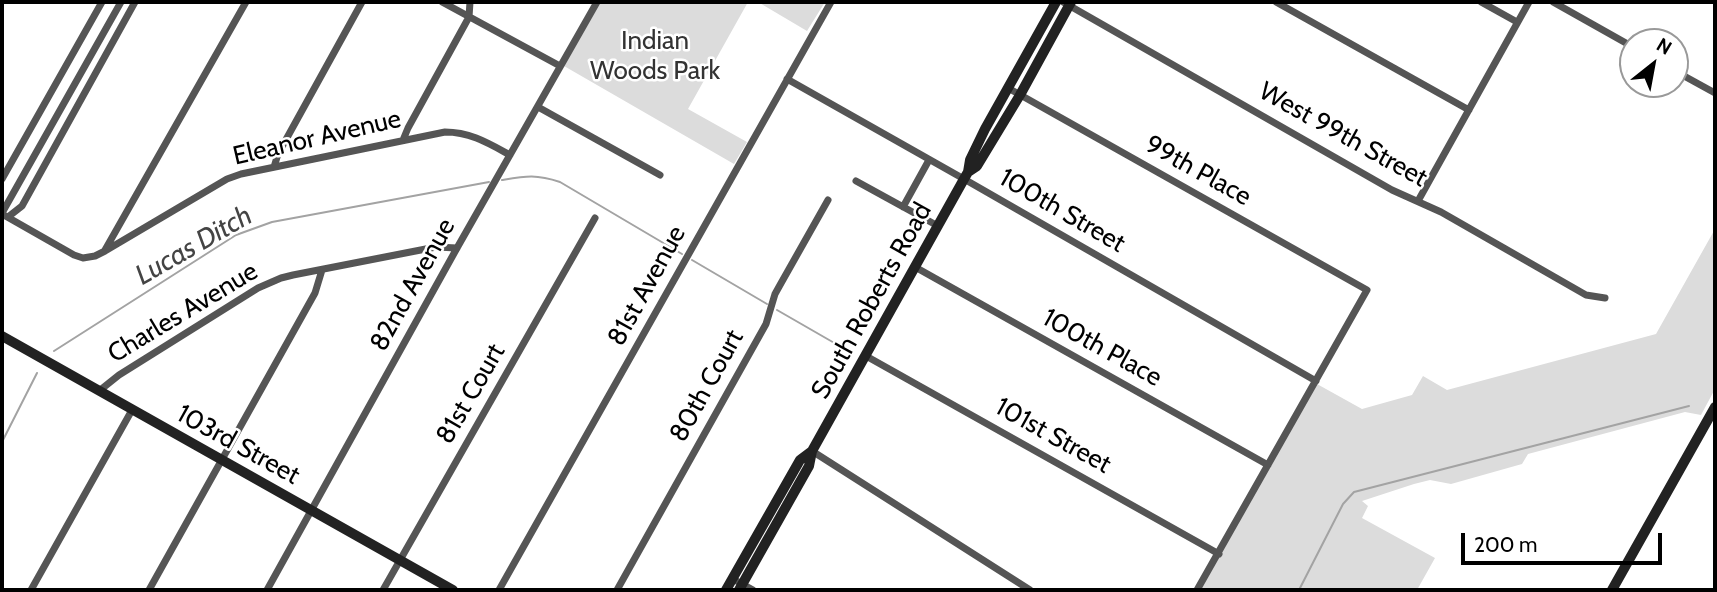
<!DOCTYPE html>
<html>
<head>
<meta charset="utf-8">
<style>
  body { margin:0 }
  #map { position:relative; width:1717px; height:592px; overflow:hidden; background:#fff; font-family:Cabin,sans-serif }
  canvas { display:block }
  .frame { position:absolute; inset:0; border:4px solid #000; pointer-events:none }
  .north { position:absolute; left:1619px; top:28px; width:70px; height:70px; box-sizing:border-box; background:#fff; border:2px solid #999; border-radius:50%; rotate:31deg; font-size:19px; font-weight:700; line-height:28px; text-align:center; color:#000 }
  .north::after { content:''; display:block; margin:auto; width:24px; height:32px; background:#000; clip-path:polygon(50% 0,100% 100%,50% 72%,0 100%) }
  .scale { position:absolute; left:1461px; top:533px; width:201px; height:32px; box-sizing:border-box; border:4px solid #000; border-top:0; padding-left:9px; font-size:21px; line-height:24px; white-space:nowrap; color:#000; -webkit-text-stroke:5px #fff; paint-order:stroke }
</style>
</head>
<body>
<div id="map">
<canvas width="1717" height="592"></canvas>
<div class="frame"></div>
<div class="north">N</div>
<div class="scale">200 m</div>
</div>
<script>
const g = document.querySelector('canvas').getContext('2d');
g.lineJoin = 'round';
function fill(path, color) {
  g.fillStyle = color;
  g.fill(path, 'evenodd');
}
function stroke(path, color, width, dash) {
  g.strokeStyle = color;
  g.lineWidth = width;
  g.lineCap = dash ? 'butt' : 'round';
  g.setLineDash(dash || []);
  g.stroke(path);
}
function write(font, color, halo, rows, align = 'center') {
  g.font = font + ' Cabin,sans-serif';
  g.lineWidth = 5;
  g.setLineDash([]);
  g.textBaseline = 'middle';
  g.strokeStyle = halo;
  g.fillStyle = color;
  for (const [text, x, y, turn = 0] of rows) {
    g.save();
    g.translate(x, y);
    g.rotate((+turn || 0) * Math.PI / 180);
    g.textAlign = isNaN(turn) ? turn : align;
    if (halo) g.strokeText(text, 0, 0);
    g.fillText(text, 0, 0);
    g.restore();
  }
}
const green = new Path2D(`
  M600,2H748L688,109L747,142L734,164L564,66Z
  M758,2H825L807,31Z
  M1715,229V389L1701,415L1685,412L1528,454L1522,464L1451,484L1430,480L1414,484L1362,501L1368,506L1362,518L1435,558L1417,590H1200L1317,384L1362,409L1412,395L1423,376L1447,390L1656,334Z`);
const stream = new Path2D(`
  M502,180C526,176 536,174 560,182L682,254
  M692,260L767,304
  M777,310L850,352
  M54,351L236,235L272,222L489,182
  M2,442L37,373
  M1299,590L1343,504L1354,492L1689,406`);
const street = new Path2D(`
  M442,2L560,66
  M1063,2L1392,190L1441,212L1586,295L1605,298
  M1276,2L1469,110
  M1481,2L1517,22
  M1553,2L1633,47
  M1675,71L1715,93
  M787,79L964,179L1316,381
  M1008,88L1367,290L1197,590
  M538,107L660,175
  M403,140L408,128L469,17L470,2
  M274,167L278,154L362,2
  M2,179L102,2
  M856,181L938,226
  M1418,201L1529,2
  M903,207L929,160
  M2,213L121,2
  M2,214L74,255L83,258L95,256L105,251L227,179L241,174L445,132C470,132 488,143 510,155
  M8,217L22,206L135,2
  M105,250L246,2
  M915,267L1268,465
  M866,356L1219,554
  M99,391L119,375L258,288L281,278L293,275L436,247L457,248
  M812,451L1030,590
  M733,579L753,590
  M31,590L132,410
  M149,590L315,293L322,270
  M267,590L457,248L597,2
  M383,590L595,218
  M499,590L831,2
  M617,590L766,324L775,294L780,285L828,200`);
const secondary = new Path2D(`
  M968,172L970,160L985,129L1056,2
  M2,336L453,590
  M726,590L800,460L812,451
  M739,590L809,466L812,451L964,179L968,172L977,166L1020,95L1071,2
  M1612,590L1715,407`);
const parkNames = [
  ["Indian",655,41],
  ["Woods Park",655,71]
];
const streetNames = [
  ["West 99th Street",1343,135,29],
  ["Eleanor Avenue",317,138,-13],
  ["99th Place",1198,171,29],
  ["100th Street",1062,211,30],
  ["82nd Avenue",413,285,-61],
  ["81st Avenue",647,286,-61],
  ["South Roberts Road",872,301,-61],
  ["Charles Avenue",183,313,-31],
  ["100th Place",1102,348,29],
  ["80th Court",707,386,-61],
  ["81st Court",471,394,-60],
  ["101st Street",1053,436,29],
  ["103rd Street",238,445,29]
];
const waterNames = [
  ["Lucas Ditch",194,246,-30]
];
fill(green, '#dcdcdc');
stroke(stream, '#a3a3a3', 2);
stroke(street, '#555', 7);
stroke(secondary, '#222', 10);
write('26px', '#333', '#fff', parkNames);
write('26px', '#000', '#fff', streetNames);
write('italic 28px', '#444', '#fff', waterNames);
</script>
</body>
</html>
